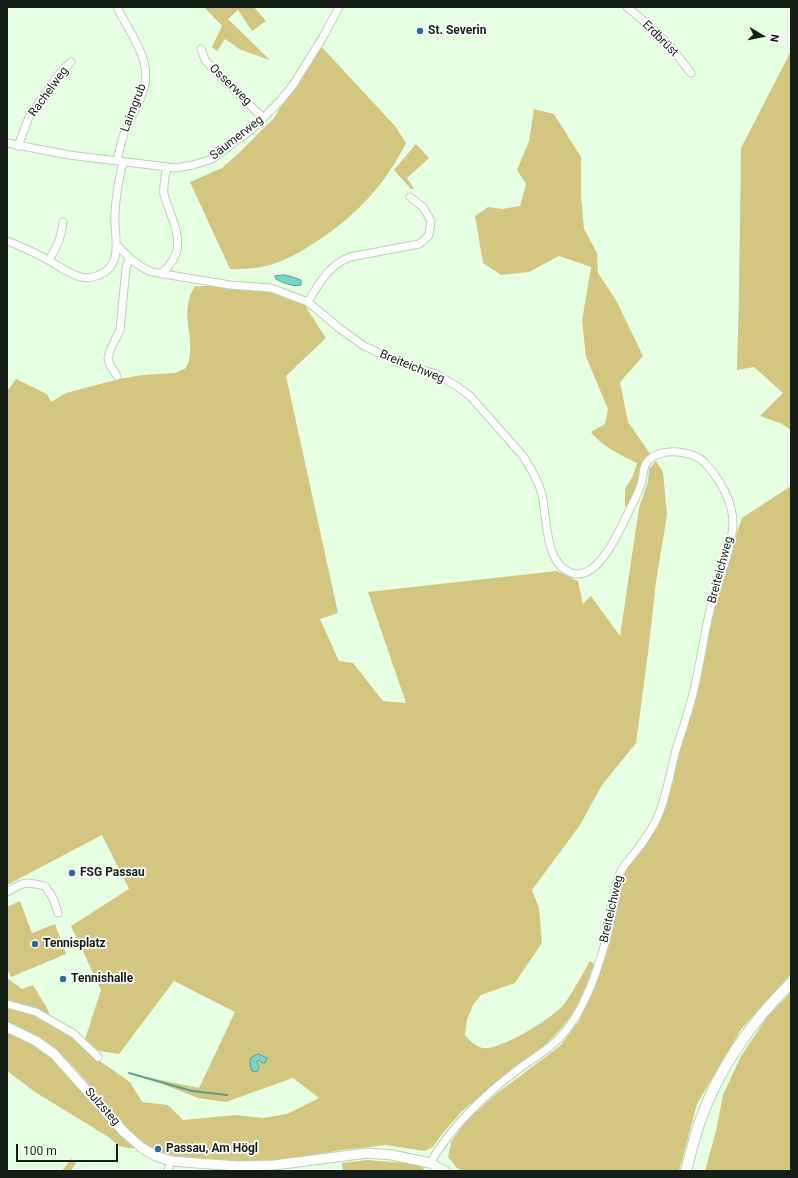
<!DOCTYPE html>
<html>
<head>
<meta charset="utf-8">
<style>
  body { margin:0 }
  #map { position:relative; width:798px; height:1178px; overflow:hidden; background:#e6ffe2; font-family:Roboto,sans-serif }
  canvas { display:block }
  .frame { position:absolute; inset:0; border:8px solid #151e14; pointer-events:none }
  .north { position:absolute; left:742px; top:16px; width:40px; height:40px; -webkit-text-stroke:3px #fff; paint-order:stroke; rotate:100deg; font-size:11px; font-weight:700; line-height:16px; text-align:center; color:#151e14 }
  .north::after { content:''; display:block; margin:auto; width:14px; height:18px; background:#151e14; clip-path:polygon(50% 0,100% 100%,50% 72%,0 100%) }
  .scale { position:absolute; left:16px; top:1144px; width:102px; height:18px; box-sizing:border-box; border:2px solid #151e14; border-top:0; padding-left:5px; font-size:12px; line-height:14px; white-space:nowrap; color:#151e14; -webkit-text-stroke:3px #fff; paint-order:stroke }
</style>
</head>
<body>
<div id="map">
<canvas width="798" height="1178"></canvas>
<div class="frame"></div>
<div class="north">N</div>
<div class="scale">100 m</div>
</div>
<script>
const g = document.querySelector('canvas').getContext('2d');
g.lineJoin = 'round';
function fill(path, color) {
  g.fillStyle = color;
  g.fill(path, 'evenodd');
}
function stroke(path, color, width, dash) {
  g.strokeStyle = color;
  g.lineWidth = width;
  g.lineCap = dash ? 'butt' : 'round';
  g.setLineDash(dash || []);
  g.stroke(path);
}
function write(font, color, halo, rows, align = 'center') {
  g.font = font + ' Roboto,sans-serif';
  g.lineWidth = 3.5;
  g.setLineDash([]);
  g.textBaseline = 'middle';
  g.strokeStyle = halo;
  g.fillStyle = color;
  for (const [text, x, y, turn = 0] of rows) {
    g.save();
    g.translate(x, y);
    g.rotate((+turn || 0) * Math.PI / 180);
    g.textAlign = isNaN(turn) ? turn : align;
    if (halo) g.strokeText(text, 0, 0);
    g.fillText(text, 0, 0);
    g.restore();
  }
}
const green = new Path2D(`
  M204,7H254L266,21L252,31L238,10L228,19L270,60L241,50L225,39L217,51L212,47L222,26Z
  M319,44L395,126L406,143C384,187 353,219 311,245C299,253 284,261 270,265C257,269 244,269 230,269L190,182L222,168L240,152L273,119L302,74Z
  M791,51V430L782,424L760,416L783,393L754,367L737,370L739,293L741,148Z
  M534,109L554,114L581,157V195L584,229L597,253L598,273L616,300L643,356L620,382L628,422L651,455L640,484L628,509L625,506V489L633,476L637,463C622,456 600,445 591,432L605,424L608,409L586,357L582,321L591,267L559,256L529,272L501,275L483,263L475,216L488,207L502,209L520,206L526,184L517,170L529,141Z
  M416,144L429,158L407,178L414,189H411L394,170Z
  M195,286H213L265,291L286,297L304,304L326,338L286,376L338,613L320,619L339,661L353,663L383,701L406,703L368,592L557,571L578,581L583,604L591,596L620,636L639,508L648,482L649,469L656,461L663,472L667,515L656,582L648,653L636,743L602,785L580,825L532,890L539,908L542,943L515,983L481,995L473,1005L467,1020L465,1035C470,1041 474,1045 482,1048C498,1052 555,1017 565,1003C574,990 582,975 590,961L594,964L583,994L572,1015L559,1031L538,1052L515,1067L462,1111L442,1134L433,1147L425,1151L386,1145L342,1150L291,1159L247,1162L201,1159L167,1155L150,1149L131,1132L70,1063L39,1038L16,1025L7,1022V978L22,989L33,985L47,1008L54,1026L76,1041L94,1057L130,1082L142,1102L168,1105L183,1120L235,1115L263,1118L287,1114L319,1098L293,1078L226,1102L198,1098L142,1076L199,1088L235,1012L174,981L119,1054L99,1051L85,1039L101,990L71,926L129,889L102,835L7,885V390L9,389L16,379L47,394L51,402L66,393L119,379L142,375L175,373L186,368C188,363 190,358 190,353C192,328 180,310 195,286Z
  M791,486V974L742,1028L697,1104L679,1171H462L457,1168L448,1157L451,1142L466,1121L496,1094L560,1046L579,1021L592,991L618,885L627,868L650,838L731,549L742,518Z
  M20,901L32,933L55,924L66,954L11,977L7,969V907Z
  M791,992V1171H705L716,1131L723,1095L741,1056L768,1016Z
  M7,1032L28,1041L46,1051L126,1141L136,1148C124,1149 117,1146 110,1138L35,1092L7,1071Z
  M71,1159L76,1163L71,1171H62Z
  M367,1160L406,1163L423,1167L424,1171H343L342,1163Z`);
const water = new Path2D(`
  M285,275L296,278L301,280V285C293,287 283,283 276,279L275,276Z
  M258,1054L267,1058L265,1063H262L259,1060L257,1062L259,1067L257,1072L252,1071L250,1064V1059Z`);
const stream = new Path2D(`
  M129,1073L192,1091L227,1095`);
const minor = new Path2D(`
  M117,7C125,25 139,42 144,62C152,88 133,110 124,134C121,142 119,152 117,161
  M627,7L651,27L670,46L691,73
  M201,49L205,60L213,69L263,118
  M7,143L69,155L167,167L176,168L193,165L212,159L251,130L281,100L293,85L323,37L339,7
  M18,146L29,117L59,74L71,62
  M7,241C21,246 35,253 48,260C59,266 68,274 81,277C88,279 95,277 101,274C125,263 113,233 115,213C116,196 119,178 123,162
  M117,245C128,257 137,266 152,272L230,285L271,288L308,302L339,328L364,346L403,364L436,374L458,387L470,396L523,456C530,467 537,478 541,491C548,515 543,564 572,573C600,582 622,524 632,505C635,498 639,491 641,484C644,477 642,468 647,462C654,453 668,451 678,452C688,453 697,455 704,462C719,478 733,501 733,523C732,550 718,580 711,606C703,637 700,670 691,701C687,717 681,733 676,750C670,772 667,795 658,816C653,828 645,839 637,850C631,858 624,864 620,873C614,887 614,903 611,918C605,948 591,994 574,1019C559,1044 542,1052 520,1068C485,1094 452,1126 430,1163
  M49,260C57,248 62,236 63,222
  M161,274C182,255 181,240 171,215C169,208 166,202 164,195C163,186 165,176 167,167
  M308,302C319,283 329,265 350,257L419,244L424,240L429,235L431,221L423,207L410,197
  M117,376L110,365L108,358L110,350L120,330L126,268L129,259
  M7,892C24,882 25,881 45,886L53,898L58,913
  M7,1004L36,1012L74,1034L98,1057
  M168,1171L171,1161`);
const tertiary = new Path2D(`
  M7,1027L36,1041L54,1054L124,1132L142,1148L156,1156L171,1161L237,1166L275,1165L367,1153L392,1155L430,1163L445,1171`);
const secondary = new Path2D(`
  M686,1171C690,1155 694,1139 699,1124C717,1071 751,1022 791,983`);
const markers = [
  [420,31,4,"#2a699f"],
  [72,873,4,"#2a699f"],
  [35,944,4,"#2a699f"],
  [63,979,4,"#2a699f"],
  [158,1149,4,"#2a699f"]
];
const poiNames = [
  ["St. Severin",428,31],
  ["FSG Passau",80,873],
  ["Tennisplatz",43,944],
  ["Tennishalle",71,979],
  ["Passau, Am Högl",166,1149]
];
const streetNames = [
  ["Erdbrüst",660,39,45],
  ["Osserweg",230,85,44],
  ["Rachelweg",49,92,-54],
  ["Laimgrub",134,108,-69],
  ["Säumerweg",237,138,-38],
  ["Breiteichweg",412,367,22],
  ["Breiteichweg",721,570,-75],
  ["Breiteichweg",612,909,-77],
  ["Sulzsteg",102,1107,48]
];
fill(green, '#d3c680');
fill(water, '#77d6c9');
stroke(water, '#5a9f93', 1);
stroke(stream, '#5a9f93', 2);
stroke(minor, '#bad2b7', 9);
stroke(tertiary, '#bad2b7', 11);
stroke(secondary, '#bad2b7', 12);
stroke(minor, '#fff', 7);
stroke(tertiary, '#fff', 9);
stroke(secondary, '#fff', 10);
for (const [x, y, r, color] of markers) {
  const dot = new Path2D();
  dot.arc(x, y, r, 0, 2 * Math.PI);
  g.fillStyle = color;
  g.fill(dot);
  stroke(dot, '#fff', 1.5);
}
write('bold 12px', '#151e14', '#fff', poiNames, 'left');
write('12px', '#151e14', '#fff', streetNames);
</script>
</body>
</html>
